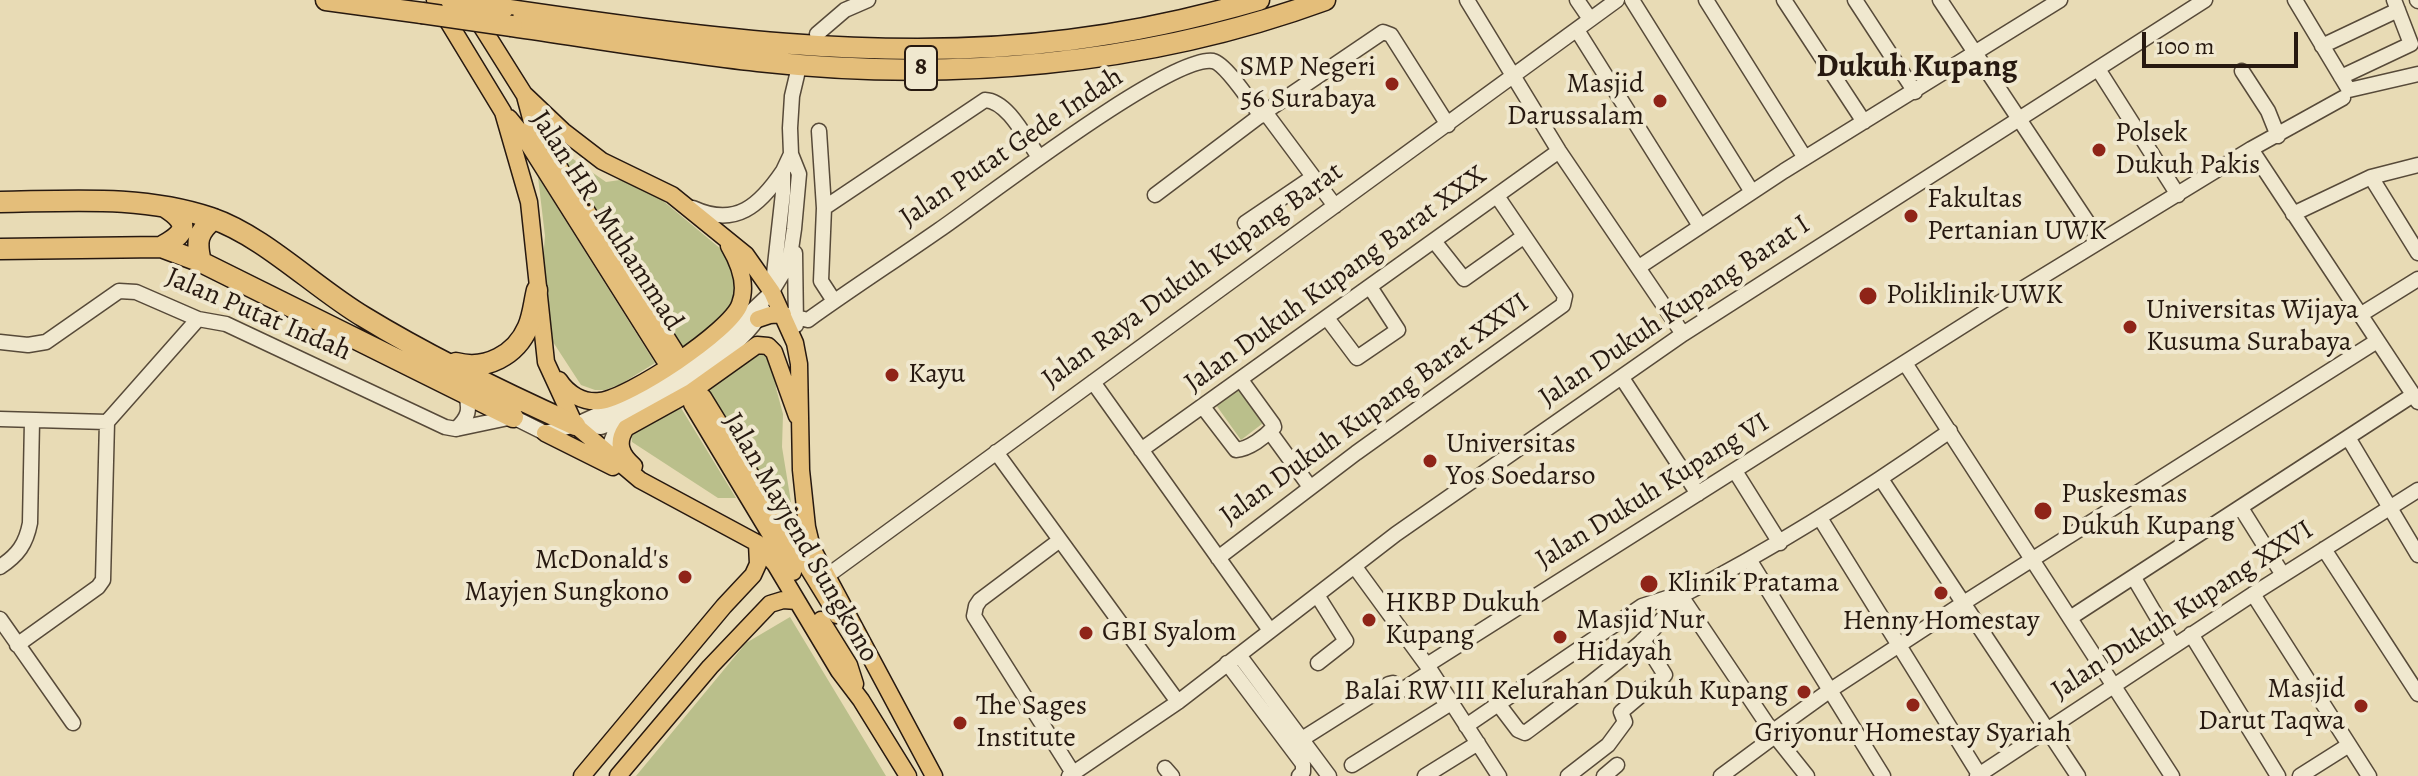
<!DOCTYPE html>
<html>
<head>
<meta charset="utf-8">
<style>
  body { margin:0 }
  #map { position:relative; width:2418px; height:776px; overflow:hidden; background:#e8dbb5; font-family:Alegreya,serif }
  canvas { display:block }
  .scale { position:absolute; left:2142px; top:32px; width:156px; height:36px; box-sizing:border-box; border:4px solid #271910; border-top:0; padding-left:10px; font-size:24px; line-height:28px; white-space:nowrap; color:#271910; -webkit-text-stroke:6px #f0e8cf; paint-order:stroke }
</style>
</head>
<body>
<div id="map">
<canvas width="2418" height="776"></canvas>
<div class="scale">100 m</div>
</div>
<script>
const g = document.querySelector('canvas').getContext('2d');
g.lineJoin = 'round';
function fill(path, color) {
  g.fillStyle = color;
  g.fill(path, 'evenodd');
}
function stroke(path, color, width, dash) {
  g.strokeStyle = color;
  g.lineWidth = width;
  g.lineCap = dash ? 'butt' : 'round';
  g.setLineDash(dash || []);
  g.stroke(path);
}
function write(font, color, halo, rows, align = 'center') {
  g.font = font + ' Alegreya,serif';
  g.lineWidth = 8;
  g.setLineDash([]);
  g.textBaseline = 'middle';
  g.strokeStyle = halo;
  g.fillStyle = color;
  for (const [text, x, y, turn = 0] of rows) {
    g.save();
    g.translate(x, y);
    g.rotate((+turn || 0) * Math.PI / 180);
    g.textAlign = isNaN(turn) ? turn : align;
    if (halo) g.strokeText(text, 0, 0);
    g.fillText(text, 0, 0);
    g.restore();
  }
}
const green = new Path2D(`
  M553,145L606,182L620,180L639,186L662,200L733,259L739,298L714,325L681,349Z
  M538,177L655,363L621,384L605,390H595L581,385L553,342L543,260L545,236Z
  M759,346L773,354L776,388L783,414L782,447L796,533L704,386Z
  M1244,374L1275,414L1241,440L1211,398Z
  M678,403L736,498H718L632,442L631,431Z
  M790,617L886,776H636L746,643Z`);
const minor = new Path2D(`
  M1467,0L1559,151L1683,334
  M1577,0L1590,19
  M1632,0L1752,192
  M1706,0L1805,158
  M1784,0L1864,122
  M1855,0L1915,92
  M1940,0L2100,241
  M2295,0L2349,90L2418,74
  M2417,0L2418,1
  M1577,30L1700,226
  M817,34L845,10L868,0
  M2322,46L2398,10
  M2098,69L2178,195
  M2242,71L2268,111L2278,136
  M2341,77L2411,44L2394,0
  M1265,112L1383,32L1391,35L1448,125
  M819,131L824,208L821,281L834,301
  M2251,149L2343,98
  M2371,177L2418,253
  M1155,195L1265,112L1335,206
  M693,208C736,228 760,205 783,171
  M824,208L985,100C1008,101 1026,139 1039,157
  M2293,214L2371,177L2418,165
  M1245,223L1313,177
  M1434,241L1464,279L1523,237
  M795,253L796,325
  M1639,267L1784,171L2060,0
  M772,291L789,263L794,229L799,174L791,154L790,128L792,96L797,75
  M783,314L808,320C851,289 896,260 939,230C983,200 1171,54 1213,61C1226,64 1251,103 1261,116
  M2360,315L2418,279
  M1327,318L1357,358L1398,330L1370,287
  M0,342L28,345L46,342L119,291L136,292L198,319L226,324L445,427L456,429L513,417L545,433L575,425L634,398L679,373L720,341L772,292L783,193V171L791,154
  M1905,363L2172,776
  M1622,378L1698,494
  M1093,382L1269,629
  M1203,407L1236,450C1249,449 1265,437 1274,427L1273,424L1241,380
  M0,419L107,422L198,319
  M576,425L601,427L612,423C656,404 741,352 763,310
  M456,429C469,417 470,410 466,394
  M1270,432L1310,487
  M2349,439L2418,555
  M1141,450L1559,151
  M996,452L1178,702
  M610,456L611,442L620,420
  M1735,471L1780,543
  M1881,479L2078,776
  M2241,508L2283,575
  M1820,518L1980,776
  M1060,540L980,600L976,606L974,616L1073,773
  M2324,549L2418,694
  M1218,558L1356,453L1563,305L1565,296L1497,196
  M1750,561L1883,776
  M0,567C18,555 26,544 30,523L32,421
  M1355,567L1431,671L1499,776
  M827,576L1617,0
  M2134,578L2174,646
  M2253,594L2369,776
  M1317,595L1346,641L1318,663
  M1681,596L1775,736L1807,776
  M2070,618L2413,395
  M0,619L73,723
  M2191,634L2278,776
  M17,645L98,587L103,580L107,422
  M1239,655L1329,776
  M1227,663L1303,764V772L1299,776
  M1427,665L1991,308L2251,149L2418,402
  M1499,705L1518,730L1525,733C1564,704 1602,676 1639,644C1655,630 1665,612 1683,600
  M1466,726L1642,606L1670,597L1681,596C1775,548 1863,492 1950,431
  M1772,732L1829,691L1965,602L2377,341
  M1302,739L1389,684L1393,683L1402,690L1431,671
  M1352,765L1451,703
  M1165,768L1172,776
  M1069,776L1178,702L1396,534L1683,334L2205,0
  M1425,776L1478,743
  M1568,776L1608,745L1625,722L1621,712L1665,675L1643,640
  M1604,776L1617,765
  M1721,776L1775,736
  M1977,776L2253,594L2418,490
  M2300,776L2349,745`);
const major = new Path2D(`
  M435,0L503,112L529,202L546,362L575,425L640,480L757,543L775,564L839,671L861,700L908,776
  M475,16L524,94L563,131L602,161L672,195L746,255L772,292L795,343L799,364L801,470L807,527L812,548L934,776
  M525,96L533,126L675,351
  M509,118L522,134L664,359
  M758,319L770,315L783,314
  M559,380C568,394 583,403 600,401C628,398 731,331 740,304C748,284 739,263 729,246
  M703,397L837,615
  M692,404L793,572
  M545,433L613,467
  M634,466C621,455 616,443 626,428L691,392L757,345L768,346L774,352L797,416
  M821,620L849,665L855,684
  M582,776L724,606L753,575L758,564L757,543
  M618,776L710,667L770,604L783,600L797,601`);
const highway = new Path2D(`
  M326,0L422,13
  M503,9C688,36 882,64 1069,40C1133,32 1197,18 1259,0
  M512,26C594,38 676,52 758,61C947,82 1145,66 1325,0
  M0,202C71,201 143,195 211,218C264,236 315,288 364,317C431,358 504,393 575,425
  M161,247C185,234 192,224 165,207
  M0,249L161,247L201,262L513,417
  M201,262C196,242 197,232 214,219
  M456,363C486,371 516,355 528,327C533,316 534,302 537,290`);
const highwayBridge = new Path2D(`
  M451,0L503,9
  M422,13L512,26`);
const markers = [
  [1392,84,8,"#8f2418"],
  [1660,101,8,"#8f2418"],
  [2099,150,8,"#8f2418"],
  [1911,216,8,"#8f2418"],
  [1868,296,10,"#8f2418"],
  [2130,327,8,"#8f2418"],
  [892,375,8,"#8f2418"],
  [1430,461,8,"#8f2418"],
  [2043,511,10,"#8f2418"],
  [685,577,8,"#8f2418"],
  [1649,584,10,"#8f2418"],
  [1941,593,8,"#8f2418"],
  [1369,620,8,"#8f2418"],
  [1086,633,8,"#8f2418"],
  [1560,637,8,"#8f2418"],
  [1804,692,8,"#8f2418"],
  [1913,705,8,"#8f2418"],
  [2361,706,8,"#8f2418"],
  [960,723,8,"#8f2418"]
];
const shields = [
  [921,68,32]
];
const shieldNames = [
  ["8",921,68]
];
const poiNames = [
  ["SMP Negeri",1376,68,"right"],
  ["56 Surabaya",1376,100,"right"],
  ["Masjid",1644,85,"right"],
  ["Darussalam",1644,117,"right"],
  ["Polsek",2115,134],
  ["Dukuh Pakis",2115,166],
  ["Fakultas",1927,200],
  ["Pertanian UWK",1927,232],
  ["Poliklinik UWK",1886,296],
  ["Universitas Wijaya",2146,311],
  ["Kusuma Surabaya",2146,343],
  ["Kayu",908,375],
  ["Universitas",1446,445],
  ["Yos Soedarso",1446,477],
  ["Puskesmas",2061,495],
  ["Dukuh Kupang",2061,527],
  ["McDonald's",669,561,"right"],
  ["Mayjen Sungkono",669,593,"right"],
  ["Klinik Pratama",1667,584],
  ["HKBP Dukuh",1385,604],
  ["Kupang",1385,636],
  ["Masjid Nur",1576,621],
  ["Hidayah",1576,653],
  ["Henny Homestay",1941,622,"center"],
  ["GBI Syalom",1102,633],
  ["Masjid",2345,690,"right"],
  ["Darut Taqwa",2345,722,"right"],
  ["Balai RW III Kelurahan Dukuh Kupang",1788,692,"right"],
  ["The Sages",976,707],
  ["Institute",976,739],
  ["Griyonur Homestay Syariah",1913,734,"center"]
];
const streetNames = [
  ["Jalan Putat Gede Indah",1012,148,-34],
  ["Jalan HR. Muhammad",606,221,57],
  ["Jalan Raya Dukuh Kupang Barat",1193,276,-36],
  ["Jalan Dukuh Kupang Barat XXX",1336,280,-36],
  ["Jalan Dukuh Kupang Barat I",1675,312,-34],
  ["Jalan Putat Indah",258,315,23],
  ["Jalan Dukuh Kupang Barat XXVI",1375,410,-36],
  ["Jalan Dukuh Kupang VI",1653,492,-32],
  ["Jalan Mayjend Sungkono",800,538,60],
  ["Jalan Dukuh Kupang XXVI",2183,611,-33]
];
const quarterNames = [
  ["Dukuh Kupang",1917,68]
];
fill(green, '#babf8b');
stroke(minor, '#574a39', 17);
stroke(major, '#271910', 19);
stroke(highway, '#271910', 23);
stroke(minor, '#f0e8cf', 14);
stroke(major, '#e4be7a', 16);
stroke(highway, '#e4be7a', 20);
stroke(highwayBridge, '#271910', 23, []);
stroke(highwayBridge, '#e4be7a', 20);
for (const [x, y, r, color] of markers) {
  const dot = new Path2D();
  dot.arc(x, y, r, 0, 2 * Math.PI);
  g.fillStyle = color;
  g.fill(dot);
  stroke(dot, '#f0e8cf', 3);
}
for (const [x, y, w] of shields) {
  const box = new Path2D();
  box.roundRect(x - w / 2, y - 22, w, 44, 6);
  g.fillStyle = '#f0e8cf';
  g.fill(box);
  stroke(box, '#271910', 2);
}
write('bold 26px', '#271910', null, shieldNames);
write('28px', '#271910', '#f0e8cf', poiNames, 'left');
write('28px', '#271910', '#f0e8cf', streetNames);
write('bold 32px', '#271910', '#f0e8cf', quarterNames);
</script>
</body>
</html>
